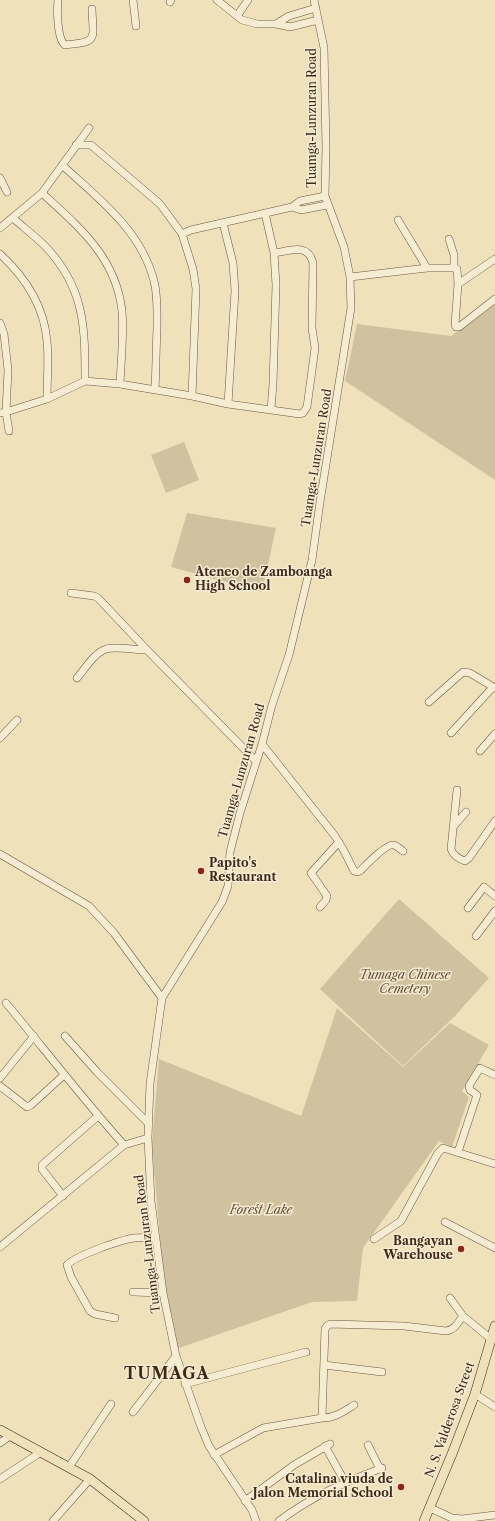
<!DOCTYPE html>
<html>
<head>
<meta charset="utf-8">
<style>
  body { margin:0 }
  canvas { display:block; background:#efe1ba }
</style>
</head>
<body>
<canvas width="495" height="1521"></canvas>
<script>
const g = document.querySelector('canvas').getContext('2d');
g.lineJoin = 'round';
function fill(path, color) {
  g.fillStyle = color;
  g.fill(path, 'evenodd');
}
function stroke(path, color, width, dash) {
  g.strokeStyle = color;
  g.lineWidth = width;
  g.lineCap = dash ? 'butt' : 'round';
  g.setLineDash(dash || []);
  g.stroke(path);
}
function write(font, color, halo, rows, align = 'center') {
  g.font = font + ' "Libre Caslon Text",serif';
  g.lineWidth = 3;
  g.setLineDash([]);
  g.textBaseline = 'middle';
  g.strokeStyle = halo;
  g.fillStyle = color;
  for (const [text, x, y, turn = 0] of rows) {
    g.save();
    g.translate(x, y);
    g.rotate((+turn || 0) * Math.PI / 180);
    g.textAlign = isNaN(turn) ? turn : align;
    if (halo) g.strokeText(text, 0, 0);
    g.fillText(text, 0, 0);
    g.restore();
  }
}
const green = new Path2D(`
  M495,302V480L345,381L357,324L451,336Z
  M184,442L199,480L166,493L151,455Z
  M187,513L276,528L262,592L171,567Z
  M399,899L489,978L454,1017L403,1066L320,989Z
  M337,1008L403,1067L450,1023L489,1045L462,1091L469,1097L452,1147L439,1141L363,1248L357,1301L312,1302L176,1349L164,1286L152,1144L159,1059L301,1116Z`);
const minor = new Path2D(`
  M58,0C57,10 57,39 65,45C99,42 93,40 92,9
  M133,0L136,26
  M217,0L242,20L257,24H276L290,27L318,20
  M170,2L171,0
  M237,16L248,0
  M276,24L289,16L316,8
  M76,145H91L160,204L182,234L193,269L196,289L192,396
  M62,165C99,199 141,230 154,281C158,296 157,313 157,329C156,350 156,370 155,390
  M0,178L7,192
  M42,193C79,227 116,257 122,311C124,335 121,360 120,384
  M325,196L300,201L292,207L301,210L327,205
  M265,213L274,253L276,285L273,384L271,409
  M13,218C23,227 35,236 45,246C85,288 85,327 85,381
  M398,220L427,268
  M223,223L233,263L235,291L228,404
  M0,228L42,193L89,128
  M182,234L191,230L292,207
  M449,239L454,255V267
  M0,254C25,277 44,306 47,341C49,360 47,380 47,399
  M350,277L427,268H455L457,269L458,284L455,325L456,327H459L495,299
  M458,284L495,259
  M0,323L4,334L8,370L6,412L9,431
  M0,413L6,412L47,399L85,381L120,384L192,396L228,404L300,414L303,413L307,407L315,348L312,328L313,263C308,242 290,251 274,253
  M71,593L94,596L98,598L147,650L256,761
  M77,678C85,669 94,653 106,649C116,646 135,650 147,650
  M429,702L463,672L470,673L495,688
  M451,733L493,687
  M0,738L17,720
  M262,744L335,836L343,849L354,871L357,872L360,871C366,865 387,843 394,845C397,846 400,849 403,851
  M480,751L495,734
  M457,790L451,849C453,855 459,859 465,861L469,858L495,821
  M454,826L466,812
  M0,854L89,906L114,933L162,998
  M320,907L326,900L327,896L311,873L339,842
  M468,908L484,887L495,896
  M476,936L495,911
  M6,1003C45,1050 83,1099 124,1145
  M65,1036L97,1072L149,1124
  M0,1078L34,1036
  M0,1086L27,1107L31,1105L64,1075
  M458,1152L477,1095L470,1090L469,1086L480,1068L495,1075
  M63,1196L42,1169V1165L98,1116
  M445,1222L495,1248
  M374,1239L401,1221L438,1153L443,1148L495,1164
  M0,1247L124,1145L148,1138
  M133,1292L163,1293
  M450,1298L463,1316L491,1339
  M115,1318L95,1314L90,1311L71,1277L67,1265C75,1256 120,1240 134,1238C141,1237 149,1238 156,1237
  M324,1365L382,1372
  M185,1384L306,1352
  M475,1394L495,1407
  M133,1412L176,1356
  M322,1418L325,1329L327,1326L330,1324L404,1326L446,1331C455,1330 458,1322 463,1316
  M0,1443L11,1435
  M368,1445L380,1469
  M325,1446L345,1482
  M214,1455L263,1428L322,1418C335,1418 343,1412 354,1405
  M69,1467L111,1404
  M0,1479L41,1452
  M245,1501L294,1465L330,1444
  M430,1508L452,1518L462,1519L495,1515
  M53,1521L90,1479
  M256,1521L252,1510L209,1446L201,1427L176,1356L163,1293L151,1201L148,1138L150,1084L162,998L222,902L228,886L230,852L240,813L262,744L272,705L289,655L312,560L320,502L351,308L350,277L344,247L325,196L326,147L324,48L314,0
  M279,1521C314,1495 343,1483 382,1468`);
const major = new Path2D(`
  M0,1430L90,1479L144,1521
  M424,1521L452,1454L475,1394L495,1326`);
const markers = [
  [187,580,4,"#8f2418"],
  [201,871,4,"#8f2418"],
  [461,1249,4,"#8f2418"],
  [401,1487,4,"#8f2418"]
];
const streetNames = [
  ["Tuamga-Lunzuran Road",313,118,-90],
  ["Tuamga-Lunzuran Road",317,458,-81],
  ["Tuamga-Lunzuran Road",242,771,-74],
  ["Tuamga-Lunzuran Road",148,1244,-97],
  ["N. S. Valderosa Street",450,1420,-70]
];
const poiNames = [
  ["Ateneo de Zamboanga",195,573],
  ["High School",195,587],
  ["Papito's",209,864],
  ["Restaurant",209,878],
  ["Bangayan",453,1242,"right"],
  ["Warehouse",453,1256,"right"],
  ["Catalina viuda de",393,1480,"right"],
  ["Jalon Memorial School",393,1494,"right"]
];
const parkNames = [
  ["Tumaga Chinese",405,976],
  ["Cemetery",405,990],
  ["Forest Lake",261,1211]
];
const districtNames = [
  ["TUMAGA",167,1374]
];
fill(green, '#d1c29f');
stroke(minor, '#6b5741', 8);
stroke(major, '#3f2919', 10);
stroke(minor, '#f5ecd2', 7);
stroke(major, '#efe1ba', 9);
for (const [x, y, r, color] of markers) {
  const dot = new Path2D();
  dot.arc(x, y, r, 0, 2 * Math.PI);
  g.fillStyle = color;
  g.fill(dot);
  stroke(dot, '#f5ecd2', 1.5);
}
write('12px', '#3f2919', '#f5ecd2', streetNames);
write('bold 12px', '#3f2919', '#f5ecd2', poiNames, 'left');
write('italic 12px', '#644f3a', '#f5ecd2', parkNames);
g.letterSpacing = '1px';
write('bold 16px', '#3f2919', '#f5ecd2', districtNames);
g.letterSpacing = '0px';
</script>
</body>
</html>
